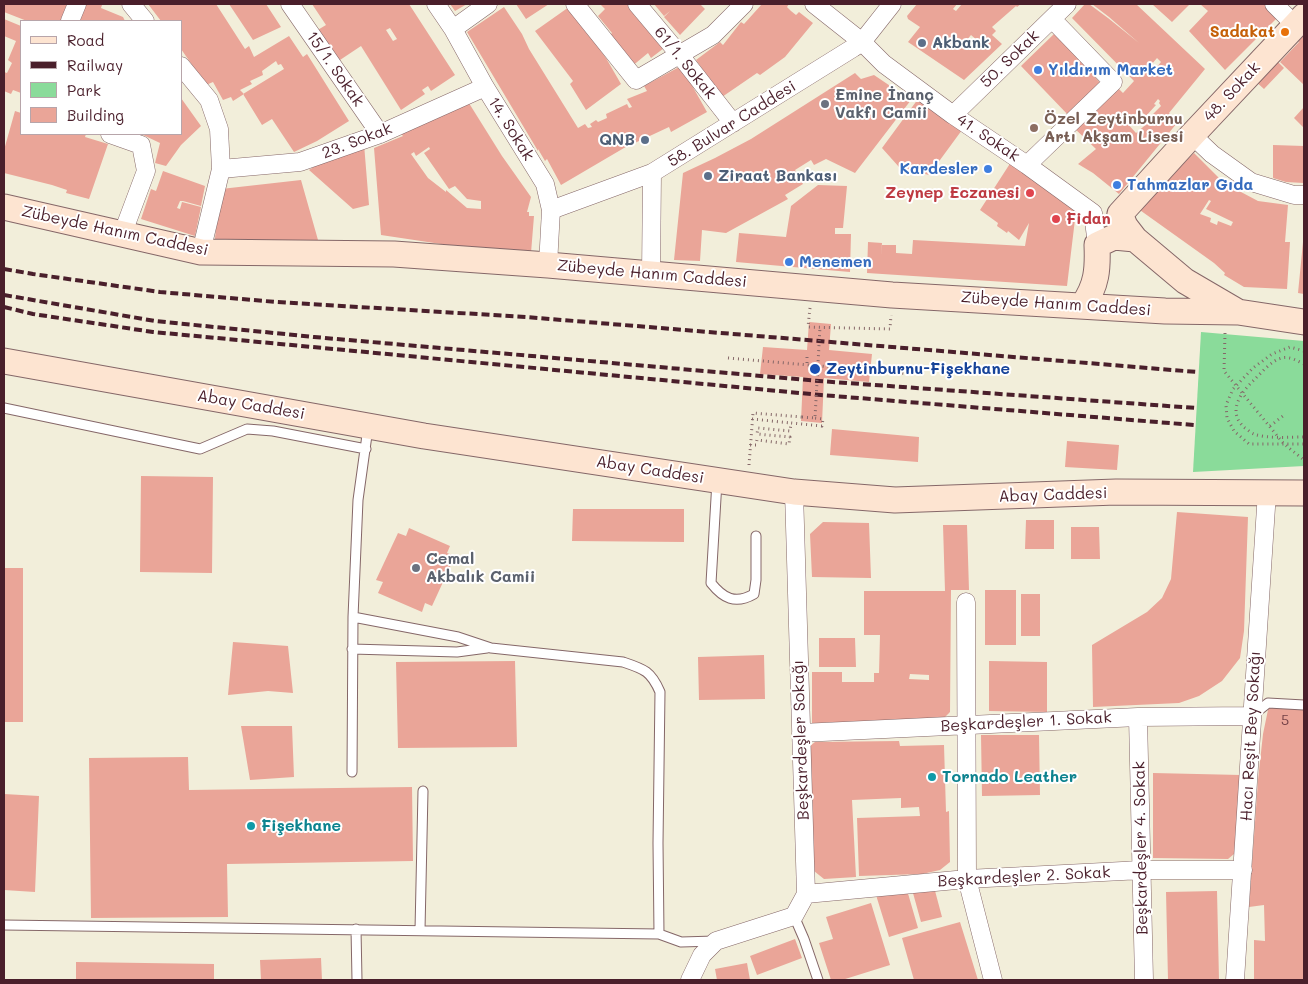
<!DOCTYPE html>
<html>
<head>
<meta charset="utf-8">
<style>
  body { margin:0 }
  #map { position:relative; width:1308px; height:984px; overflow:hidden; background:#f2eeda; font-family:Mali,sans-serif }
  canvas { display:block }
  .frame { position:absolute; inset:0; border:5px solid #4a1f2b; pointer-events:none }
  .legend { position:absolute; left:20px; top:20px; width:162px; height:115px; box-sizing:border-box; background:#fff; border:1px solid #b7a5aa; margin:0; padding:6px 9px; list-style:none; font-size:15px; color:#4a1f2b }
  .legend li { display:flex; align-items:center; gap:10px; height:25px }
  .legend b { width:25px; border:1px solid #b7a5aa }
</style>
</head>
<body>
<div id="map">
<canvas width="1308" height="984"></canvas>
<div class="frame"></div>
<ul class="legend">
<li><b style="height:6px;background:#fde4d1"></b>Road</li>
<li><b style="height:6px;background:#4a1f2b"></b>Railway</li>
<li><b style="height:14px;background:#8adb9a"></b>Park</li>
<li><b style="height:14px;background:#eaa598"></b>Building</li>
</ul>
</div>
<script>
const g = document.querySelector('canvas').getContext('2d');
g.lineJoin = 'round';
function fill(path, color) {
  g.fillStyle = color;
  g.fill(path, 'evenodd');
}
function stroke(path, color, width, dash) {
  g.strokeStyle = color;
  g.lineWidth = width;
  g.lineCap = dash ? 'butt' : 'round';
  g.setLineDash(dash || []);
  g.stroke(path);
}
function write(font, color, halo, rows, align = 'center') {
  g.font = font + ' Mali,sans-serif';
  g.lineWidth = 4;
  g.setLineDash([]);
  g.textBaseline = 'middle';
  g.strokeStyle = halo;
  g.fillStyle = color;
  for (const [text, x, y, turn = 0] of rows) {
    g.save();
    g.translate(x, y);
    g.rotate((+turn || 0) * Math.PI / 180);
    g.textAlign = isNaN(turn) ? turn : align;
    if (halo) g.strokeText(text, 0, 0);
    g.fillText(text, 0, 0);
    g.restore();
  }
}
const green = new Path2D(`
  M1201,332L1304,341V466L1193,472Z`);
const building = new Path2D(`
  M4,4H71L64,21H27L4,12Z
  M84,4H100L102,5L101,8L123,17L125,21H76Z
  M148,4H216L245,49L249,46L254,57L289,36L303,57L307,54L349,121L317,141L294,152L272,119L262,125L243,94L284,69L281,64L278,65L276,61L262,71L263,75L250,81L252,84L240,90L244,94L233,101L231,97L223,100L213,82L206,85L181,49V21H161Z
  M229,4H266L281,27L253,40Z
  M312,4H409L455,75L431,91L428,86L422,90L425,94L401,110L361,46L337,62L316,31L326,25ZM390,28L397,39L393,41L386,30Z
  M450,4H467L455,11Z
  M516,4H549L526,19Z
  M600,4H633L639,11L634,15L650,32L668,45L651,58L648,53L631,67L609,36L612,33L598,16L605,9Z
  M654,4H700L705,9L680,35L664,17L670,11L664,16Z
  M762,4H789L787,7L791,11L796,15L799,12L813,23L785,57L760,75L757,73L722,97L696,60L720,42L723,45L741,22L744,24Z
  M917,4H957L953,9L956,11L962,4H1021L1017,7L1016,6L992,27L996,31L992,35L1002,44L964,80L908,42L920,27L908,19L907,16ZM971,35L978,41L972,47L966,41Z
  M1085,4H1089L1108,18L1139,43L1109,17L1092,4H1136L1205,69L1169,113L1177,123L1119,194L1093,173L1078,164L1096,149L1073,127L1117,87L1123,93L1134,81L1072,18ZM1157,58L1161,62L1156,68L1153,65L1146,71ZM1158,99L1160,101L1159,103L1161,106L1147,120L1149,122L1136,133L1126,122L1140,110L1146,116L1156,105L1154,104Z
  M1152,4H1190L1172,22Z
  M1200,4H1266L1279,16L1225,70L1189,31L1208,11Z
  M504,7L522,34L529,49L578,128L585,124L588,128L592,127L590,124L596,120L598,122L607,118L606,114L627,104L629,108L632,107L627,99L647,91L644,86L681,66L707,112L671,132L669,127L624,148L561,185L547,159L545,161L538,149V151L467,32Z
  M569,7L606,58L621,84L586,110L570,84L573,81L535,31Z
  M4,19L21,26V93L13,90L11,94L4,91V72L7,73L12,63L8,60L16,41L4,36Z
  M1304,24V85L1280,62L1299,42L1293,36Z
  M1055,33L1103,86L1070,117L1021,66Z
  M1274,58L1284,68L1264,89L1254,80Z
  M855,73L861,79L874,75L911,100L855,173L826,159L814,165L811,160L795,170L803,184L785,195L788,199L726,233L702,230L700,261L674,260L683,173L715,158L751,139Z
  M181,98L201,126L181,145L166,166L155,163L160,143L141,134H181Z
  M918,99L962,130L929,175L899,167L882,148Z
  M467,100L502,156L531,197L527,212H529V216H534L531,253L441,248V244L381,235L374,148L403,136L399,131ZM429,147L430,149L424,153L449,189L455,186L467,199L481,201V209L467,208L446,190V192L428,178L411,154L414,152L416,156Z
  M1304,107V128L1294,118Z
  M15,111L21,113V134H86L85,137L108,144L89,199L66,193L67,190L52,185L4,173V150Z
  M364,144L369,205L353,209L309,170L315,166Z
  M1273,145L1304,146V183L1286,182L1273,178Z
  M1194,153L1224,183L1258,201L1288,205L1285,242H1290L1287,289L1244,287L1224,275L1225,273L1214,263L1137,208ZM1209,200L1211,201L1206,209L1233,222L1231,226L1218,221L1217,225L1210,222L1211,218L1200,214Z
  M1011,162L1076,211L1067,286L867,273L868,242L882,243L881,256L882,245H896V253L912,254L913,240L1025,246L1029,223L1019,240L1008,231L1007,233L997,226L998,223L980,210Z
  M163,171L205,186L201,206L183,201H180L177,208L180,209L182,202L201,207L195,236L141,219L151,189L156,191Z
  M301,180L318,240L267,246H214L221,189Z
  M818,185L847,186L843,228H835V234H851L850,272L736,262L739,233L786,237L791,206Z
  M1303,242L1304,243V294L1298,293Z
  M809,322L831,324L829,350L872,354L869,382L824,378L822,423L801,421L803,377L760,374L763,347L807,350Z
  M832,429L919,437L918,462L830,455Z
  M1067,441L1119,445L1117,470L1065,467Z
  M141,476L213,477L212,573L140,572Z
  M573,509H684V542L572,541Z
  M1177,512L1248,517L1244,631L1240,658L1222,681L1199,696L1179,703L1093,707L1092,645L1147,612L1162,598L1171,579Z
  M1026,520H1054V549H1025Z
  M823,522L869,523L871,578L812,577L810,534Z
  M943,525H967L969,590H951L950,712L938,724L873,722L812,723V672H842V682H874V673H879L880,635H864V591H945ZM910,674L929,675V680L909,679Z
  M1071,527H1099L1100,559H1071Z
  M409,528L450,546L447,553L455,556L432,606L425,603L422,612L378,593L383,582L376,580L398,533L406,536Z
  M4,568H23V722H4Z
  M985,590H1016V645H985Z
  M1021,594H1040V636H1021Z
  M819,638H855L856,667H819Z
  M233,642L288,646L293,693L268,691L228,695Z
  M764,655L765,699L699,700L698,657Z
  M515,661L517,747L398,748L396,662Z
  M989,661L1047,662V712L989,711Z
  M1269,705L1304,709V980H1254V940L1265,941L1264,905L1249,907L1258,780L1263,734Z
  M241,726H292L294,777L250,780Z
  M981,735H1039L1040,795L982,796Z
  M899,741L900,746L944,745L946,812L949,811L950,862L940,870L922,874L859,876L857,818L920,816L919,807L901,808V798L852,800L856,877L824,879L814,871L810,746L815,742Z
  M188,757L189,790L412,787L413,861L227,864L228,917L91,918L89,758Z
  M1153,773L1241,775L1240,849L1228,859L1153,858Z
  M4,794L39,796L35,892L4,890Z
  M934,887L942,917L921,922L913,893Z
  M907,890L918,928L889,937L876,895Z
  M1217,891L1219,980H1168L1166,892Z
  M871,903L890,965L842,980H831L819,943L833,939L826,917Z
  M960,922L978,980H914L902,938Z
  M795,939L802,958L757,975L750,956Z
  M321,958L322,980H261L260,960Z
  M76,962L214,964V980H76Z
  M747,963L750,980H717L715,969Z`);
const path = new Path2D(`
  M810,308L808,327L890,329L891,315
  M1225,333L1224,371L1284,444L1304,460
  M1304,351L1290,347L1272,354L1253,368L1233,389L1226,405L1227,418L1234,431L1249,444H1304
  M807,357V365
  M728,358L912,374
  M1304,364C1298,361 1289,356 1282,358C1272,360 1262,372 1255,379C1241,392 1226,412 1245,428C1248,430 1251,433 1254,434C1268,439 1290,437 1304,437
  M752,419L791,423
  M1270,426L1283,416
  M750,445H756L757,440L789,444L790,437L757,434L758,428L790,431L791,423L822,426L823,419L815,418
  M749,465L753,413L802,417`);
const lane = new Path2D(`
  M4,408L200,449L247,429L273,431L366,449
  M717,481L711,583C723,598 735,605 754,594L756,580V536
  M353,617L458,637L491,648L623,662C644,669 651,671 660,692L658,843L659,934
  M352,649L457,652L487,648
  M1253,715L1268,703L1304,705
  M352,772L353,617L358,500L368,428
  M794,916L804,939L818,980
  M4,925L659,934L681,942L715,941
  M356,929L357,980
  M420,930L423,791`);
const street = new Path2D(`
  M131,4L145,21
  M290,4L380,134
  M436,4L453,29L485,87L545,184L551,210L548,265
  M575,4L636,80L713,35L744,4
  M637,4L679,54L733,123
  M814,4L862,42L884,64L953,115L1027,165L1093,213
  M1274,4L1295,25
  M70,21L77,4
  M453,29L488,4
  M181,66L209,100L219,129L221,169L201,252
  M953,115L1067,4
  M110,134L141,145L146,171L122,235
  M1192,135L1212,154L1251,182L1294,195H1304
  M1027,165L1113,82L1052,19
  M221,169L300,162L380,134L485,87
  M551,210L652,173L853,48L862,42L892,4
  M1093,213L1097,245
  M651,275L652,173
  M966,602L967,879L993,980
  M1138,717L1144,980
  M801,733L1138,717L1251,716
  M806,894L967,879L1142,870H1243
  M690,980L702,955L716,941L794,916L806,894L794,492
  M1235,980L1267,492`);
const secondary = new Path2D(`
  M4,207L201,252L394,254L548,265L892,295L1165,311L1238,312L1304,322
  M1083,305C1097,285 1098,269 1097,245L1114,237L1135,239
  M1238,312L1185,281L1135,239L1125,226L1120,214L1192,135L1304,16
  M4,361L424,436L794,492L895,500L1116,492L1304,493`);
const rail = new Path2D(`
  M4,269L33,274L160,292L276,302L526,317L1197,372
  M4,295L155,321L314,337L819,381L1196,408
  M4,307L33,314L153,332L821,395L1194,425`);
const pathBridge = new Path2D(`
  M802,417L815,418L820,327`);
const markers = [
  [1285,32,5,"#e8710a"],
  [922,43,5,"#5c6f8a"],
  [1038,70,5,"#3f7fe0"],
  [825,104,5,"#6b7280"],
  [1034,128,5,"#8d6e63"],
  [645,140,5,"#5c6f8a"],
  [988,169,5,"#3f7fe0"],
  [708,176,5,"#5c6f8a"],
  [1117,185,5,"#3f7fe0"],
  [1030,193,5,"#e0444e"],
  [1056,219,5,"#e0444e"],
  [789,262,5,"#3f7fe0"],
  [815,369,6,"#1a4fb4"],
  [416,568,5,"#6b7280"],
  [932,777,5,"#0f9aa8"],
  [251,826,5,"#0f9aa8"]
];
const numberNames = [
  ["5",1285,721]
];
const foodNames = [
  ["Sadakat",1275,32]
];
const serviceNames = [
  ["Akbank",932,43],
  ["QNB",635,140,"right"],
  ["Ziraat Bankası",718,176]
];
const streetNames = [
  ["50. Sokak",1010,59,-44],
  ["61/1. Sokak",685,63,51],
  ["15/1. Sokak",335,69,55],
  ["48. Sokak",1232,92,-47],
  ["58. Bulvar Caddesi",732,124,-32],
  ["14. Sokak",511,129,58],
  ["41. Sokak",988,138,34],
  ["23. Sokak",357,141,-21],
  ["Zübeyde Hanım Caddesi",115,231,12],
  ["Zübeyde Hanım Caddesi",652,274,5],
  ["Zübeyde Hanım Caddesi",1056,304,4],
  ["Abay Caddesi",251,405,10],
  ["Abay Caddesi",650,470,9],
  ["Abay Caddesi",1053,495,-2],
  ["Beşkardeşler 1. Sokak",1026,722,-3],
  ["Hacı Reşit Bey Sokağı",1251,736,-87],
  ["Beşkardeşler Sokağı",801,740,-92],
  ["Beşkardeşler 4. Sokak",1141,848,-91],
  ["Beşkardeşler 2. Sokak",1024,877,-3]
];
const shopNames = [
  ["Yıldırım Market",1048,70],
  ["Kardesler",978,169,"right"],
  ["Tahmazlar Gıda",1127,185],
  ["Menemen",799,262]
];
const worshipNames = [
  ["Emine İnanç",835,95],
  ["Vakfı Camii",835,113],
  ["Cemal",426,559],
  ["Akbalık Camii",426,577]
];
const educationNames = [
  ["Özel Zeytinburnu",1044,119],
  ["Artı Akşam Lisesi",1044,137]
];
const healthNames = [
  ["Zeynep Eczanesi",1020,193],
  ["Fidan",1066,219,"left"]
];
const transitNames = [
  ["Zeytinburnu-Fişekhane",826,369]
];
const cultureNames = [
  ["Tornado Leather",942,777],
  ["Fişekhane",261,826]
];
fill(green, '#8adb9a');
fill(building, '#eaa598');
stroke(lane, '#856768', 11);
stroke(street, '#856768', 19);
stroke(secondary, '#856768', 27);
stroke(path, '#856768', 3, [1, 4]);
stroke(lane, '#fff', 9);
stroke(street, '#fff', 18);
stroke(secondary, '#fde4d1', 25);
stroke(rail, '#4a1f2b', 4, [8, 4]);
stroke(pathBridge, '#856768', 3, [1, 4]);
for (const [x, y, r, color] of markers) {
  const dot = new Path2D();
  dot.arc(x, y, r, 0, 2 * Math.PI);
  g.fillStyle = color;
  g.fill(dot);
  stroke(dot, '#fff', 2);
}
write('14px', '#724046', null, numberNames);
write('bold 16px', '#c56008', '#fff', foodNames, 'right');
write('bold 16px', '#4e5e75', '#fff', serviceNames, 'left');
write('16px', '#4a1f2b', '#fff', streetNames);
write('bold 16px', '#366cbe', '#fff', shopNames, 'left');
write('bold 16px', '#5b616d', '#fff', worshipNames, 'left');
write('bold 16px', '#785e54', '#fff', educationNames, 'left');
write('bold 16px', '#be3a42', '#fff', healthNames, 'right');
write('bold 16px', '#164399', '#fff', transitNames, 'left');
write('bold 16px', '#0d838f', '#fff', cultureNames, 'left');
</script>
</body>
</html>
